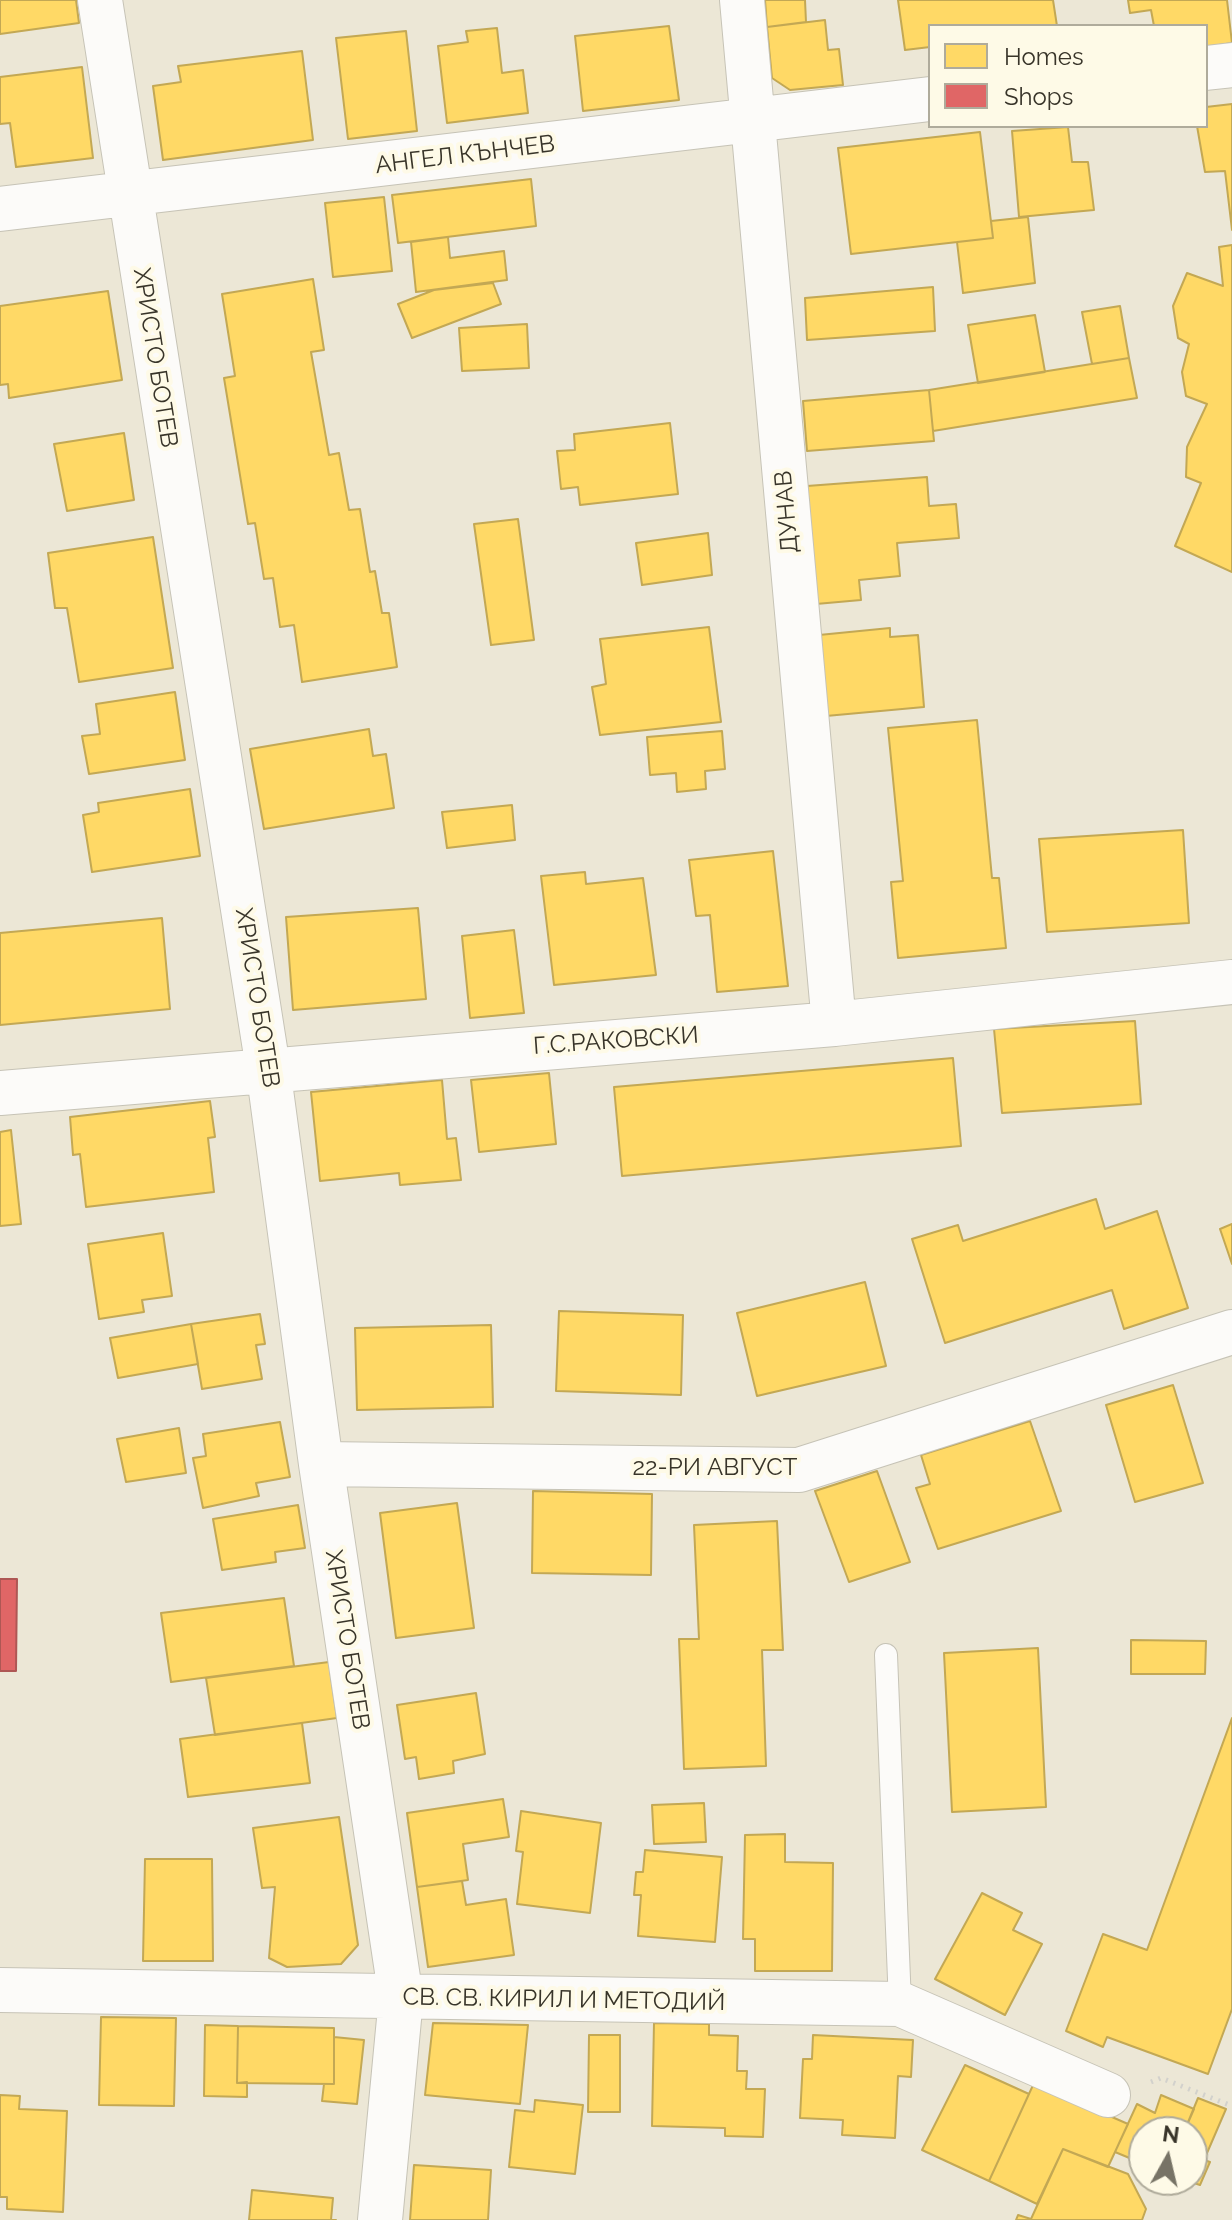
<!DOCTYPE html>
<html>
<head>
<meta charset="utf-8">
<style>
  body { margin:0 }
  #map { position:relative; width:1232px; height:2220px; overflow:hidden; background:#ece7d6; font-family:Raleway,sans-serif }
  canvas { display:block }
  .legend { position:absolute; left:928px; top:24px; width:280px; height:104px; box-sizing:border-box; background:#fefae7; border:2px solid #afab9b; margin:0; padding:10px 14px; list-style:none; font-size:24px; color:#383429 }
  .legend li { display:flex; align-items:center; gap:16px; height:40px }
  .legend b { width:40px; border:2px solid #afab9b }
  .north { position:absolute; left:1128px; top:2116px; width:80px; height:80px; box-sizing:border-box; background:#fefae7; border:2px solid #afab9b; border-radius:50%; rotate:8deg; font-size:22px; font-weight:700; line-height:32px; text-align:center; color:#383429 }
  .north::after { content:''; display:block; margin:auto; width:28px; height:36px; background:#777366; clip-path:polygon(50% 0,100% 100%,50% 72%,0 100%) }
</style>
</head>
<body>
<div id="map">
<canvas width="1232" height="2220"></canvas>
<ul class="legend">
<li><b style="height:22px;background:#ffd966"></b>Homes</li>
<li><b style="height:22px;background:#e06666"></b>Shops</li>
</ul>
<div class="north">N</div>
</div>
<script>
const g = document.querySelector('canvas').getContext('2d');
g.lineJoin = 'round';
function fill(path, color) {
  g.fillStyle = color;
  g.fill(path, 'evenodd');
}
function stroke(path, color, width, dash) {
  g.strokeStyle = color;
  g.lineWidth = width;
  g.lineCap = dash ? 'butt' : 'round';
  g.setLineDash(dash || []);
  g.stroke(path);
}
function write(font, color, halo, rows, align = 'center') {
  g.font = font + ' Raleway,sans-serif';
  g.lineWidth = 8;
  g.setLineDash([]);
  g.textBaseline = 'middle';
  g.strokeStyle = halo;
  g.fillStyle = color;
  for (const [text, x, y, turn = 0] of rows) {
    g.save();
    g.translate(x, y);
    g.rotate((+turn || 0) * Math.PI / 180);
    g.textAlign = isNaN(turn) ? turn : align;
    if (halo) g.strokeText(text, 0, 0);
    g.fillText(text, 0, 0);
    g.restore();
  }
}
const homes = new Path2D(`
  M0,0H76L79,23L0,34Z
  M765,0H805L806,22L767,27Z
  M898,0H1053L1057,26H930V47L905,50Z
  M1128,0H1227L1232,43L1206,47V26H1154L1151,10L1130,13Z
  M825,20L828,50L839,49L843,85L790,90L772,78L767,27Z
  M669,26L679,100L583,111L575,36Z
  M497,28L502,73L523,70L528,113L447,123L438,46L468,42L466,31Z
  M406,31L417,131L348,139L336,38Z
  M302,51L313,140L163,160L153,86L181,82L178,66Z
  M82,67L93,158L16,167L10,123L0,124V77Z
  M1232,104V230L1225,171L1205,172L1197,126H1206V107Z
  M1068,127L1072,162H1088L1094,210L1019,217L1012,131Z
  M980,132L993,238L851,254L838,148Z
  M531,179L536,226L398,243L392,195Z
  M384,197L392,271L333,277L325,203Z
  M1028,217L1035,283L963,293L957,242L993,238L991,221Z
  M448,237L450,258L504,251L507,280L416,292L411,242Z
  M1232,245V572L1175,546L1201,483L1186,477L1187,447L1207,404L1186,396L1182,372L1189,344L1178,338L1173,306L1187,273L1223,286L1219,247Z
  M313,279L324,350L311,352L329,455L339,453L349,510L360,509L370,572L375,571L382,613H389L397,667L302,682L294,625L280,627L273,578L264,579L255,523L248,524L224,378L235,376L222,294Z
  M493,283L501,304L412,338L398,304L434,290Z
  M933,287L935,331L807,340L805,298Z
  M108,291L122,380L9,398L8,384L0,385V306Z
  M1120,306L1129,358L1092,364L1082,312Z
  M1035,315L1045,372L978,383L968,325Z
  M527,324L529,368L462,371L459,328Z
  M1129,358L1137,398L933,431L929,390Z
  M929,390L934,441L807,451L803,401Z
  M670,423L678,494L580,505L578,487L561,489L557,451L575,450L574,434Z
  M124,433L134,500L67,511L54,444Z
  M927,477L929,506L956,504L959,538L897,543L900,576L859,580L861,600L816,604L807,486Z
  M518,519L534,640L491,645L474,524Z
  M708,533L712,575L642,585L636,543Z
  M153,537L173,668L79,682L67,608H55L48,553Z
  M709,627L721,722L600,735L592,687L606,684L600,639Z
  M890,628V637L918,635L924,707L826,716L819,635Z
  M175,692L185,760L89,774L82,736L100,734L96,704Z
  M977,720L992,878H999L1006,948L898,958L891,882L903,881L888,728Z
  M369,729L373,756L386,754L394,808L264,829L250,749Z
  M722,731L725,769L705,771L706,789L677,792L676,773L650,775L647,737Z
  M190,789L200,856L92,872L83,815L99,812L98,803Z
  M512,805L515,840L447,848L442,812Z
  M1183,830L1189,923L1047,932L1039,839Z
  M773,851L788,986L717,992L710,915L696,916L689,860Z
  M585,872L586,884L643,878L656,975L554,985L541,876Z
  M418,908L426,999L293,1010L286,917Z
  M162,918L170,1009L0,1025V933Z
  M514,930L524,1013L470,1018L462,936Z
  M1135,1021L1141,1104L1002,1113L994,1029Z
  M953,1058L961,1146L622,1176L614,1087Z
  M549,1073L556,1144L479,1152L471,1080Z
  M442,1080L447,1139L456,1138L461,1180L400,1185L399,1173L320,1181L311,1092Z
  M210,1101L215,1137L208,1138L214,1192L86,1207L80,1154L73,1155L70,1117Z
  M11,1130L21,1224L0,1226V1132Z
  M1096,1199L1105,1229L1157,1211L1188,1308L1124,1329L1112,1290L945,1343L912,1239L958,1225L963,1241Z
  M1232,1224V1264L1220,1229Z
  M163,1233L172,1296L142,1300L144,1312L99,1319L88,1244Z
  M865,1282L886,1366L757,1396L737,1313Z
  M559,1311L683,1315L681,1395L556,1391Z
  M260,1314L265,1344L256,1345L262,1379L202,1389L191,1324Z
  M191,1324L198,1364L118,1378L110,1338Z
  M491,1325L493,1407L357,1410L355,1328Z
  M1173,1385L1203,1483L1135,1502L1106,1405Z
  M1030,1421L1061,1511L938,1549L916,1488L930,1484L921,1455Z
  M280,1422L290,1477L256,1483L259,1496L203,1508L193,1458L206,1456L203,1434Z
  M179,1428L186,1473L126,1482L117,1439Z
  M877,1471L910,1562L849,1582L815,1491Z
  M533,1491L652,1494L651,1575L532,1573Z
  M457,1503L474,1628L396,1638L380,1513Z
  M298,1505L305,1548L275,1552L276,1562L222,1570L213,1519Z
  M777,1521L783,1650H762L766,1766L684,1769L679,1639H699L694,1525Z
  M284,1598L294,1666L171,1682L161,1613Z
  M1131,1640L1206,1641L1205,1674H1131Z
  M1038,1648L1046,1807L952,1812L944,1653Z
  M329,1662L337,1718L215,1735L206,1678Z
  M476,1693L485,1754L453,1761L454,1773L419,1779L416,1757L405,1759L397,1705Z
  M1232,1718V2009L1208,2074L1107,2037L1103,2047L1066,2031L1103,1934L1147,1950Z
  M302,1723L310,1783L188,1797L180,1739Z
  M503,1799L509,1837L463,1844L468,1880L417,1887L407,1813Z
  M704,1803L706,1842L654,1844L652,1805Z
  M521,1811L601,1823L590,1913L517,1904L523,1852L516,1851Z
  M339,1817L358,1945L341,1964L287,1967L269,1958L275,1887L262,1888L253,1828Z
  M785,1834V1862L833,1863L832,1971H755V1939H743L745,1835Z
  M645,1850L722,1857L715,1942L638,1936L641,1895H634L636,1872H643Z
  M145,1859H212L213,1961H143Z
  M462,1881L466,1905L506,1899L514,1955L428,1967L417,1887Z
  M982,1893L1022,1913L1013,1930L1042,1944L1005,2015L935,1979Z
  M101,2017L176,2018L174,2106L99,2105Z
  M433,2023L528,2025L520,2104L425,2095Z
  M654,2023L709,2024V2035L738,2036L737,2071H747L746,2089H765L763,2137L725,2136V2128L652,2126Z
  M205,2025L238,2026L237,2083L247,2082V2097L204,2096Z
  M238,2026L334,2028V2084L237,2083Z
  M589,2035H620V2112H588Z
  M813,2035L913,2040L911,2077L898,2076L895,2138L842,2135L843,2120L800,2118L803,2059H812Z
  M334,2037L364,2040L357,2104L322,2101L324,2084H334Z
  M965,2065L1029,2094L989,2181L922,2150Z
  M1034,2083L1128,2124L1108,2167L1063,2149L1037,2204L989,2181Z
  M0,2095L20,2096L19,2109L67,2111L63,2212L7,2209V2197H0Z
  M1161,2095L1194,2109L1184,2132H1144V2164L1115,2152L1137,2104L1155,2113Z
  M1198,2098L1226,2109L1204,2160L1210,2162L1200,2185L1185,2180H1192V2132H1184Z
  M535,2100L583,2105L575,2174L509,2167L515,2110L534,2112Z
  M1063,2149L1128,2174L1146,2209L1142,2220H1016L1018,2215L1031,2219Z
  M414,2165L491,2170L488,2220H410Z
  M252,2190L333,2198L331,2220H336H249Z`);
const shops = new Path2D(`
  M0,1579H17L16,1671H0Z`);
const path = new Path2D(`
  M1151,2082L1161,2078L1232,2106`);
const service = new Path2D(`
  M886,1655L900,2004`);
const minor = new Path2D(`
  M100,0L268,1068L321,1464L401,1998L380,2220
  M742,0L834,1024
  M1206,68L1232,65
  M0,209L930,99
  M0,1093L834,1024L1232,982
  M321,1464L799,1470L1232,1332
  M0,1990L900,2004L1108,2095`);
const streetNames = [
  ["АНГЕЛ КЪНЧЕВ",465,155,-7],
  ["ХРИСТО БОТЕВ",155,358,81],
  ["ДУНАВ",787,512,-95],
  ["ХРИСТО БОТЕВ",257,998,81],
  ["Г.С.РАКОВСКИ",616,1041,-4],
  ["22-РИ АВГУСТ",715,1468],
  ["ХРИСТО БОТЕВ",347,1640,81],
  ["СВ. СВ. КИРИЛ И МЕТОДИЙ",564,2000,1]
];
fill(homes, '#ffd966');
stroke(homes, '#c3a854', 2);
fill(shops, '#e06666');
stroke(shops, '#ae5754', 2);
stroke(service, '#c6c3b6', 24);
stroke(minor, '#c6c3b6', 46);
stroke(path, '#d2d1cc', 5, [2, 6]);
stroke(service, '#fcfbf9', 22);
stroke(minor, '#fcfbf9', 44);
write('24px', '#383429', '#fefae7', streetNames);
</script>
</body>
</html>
